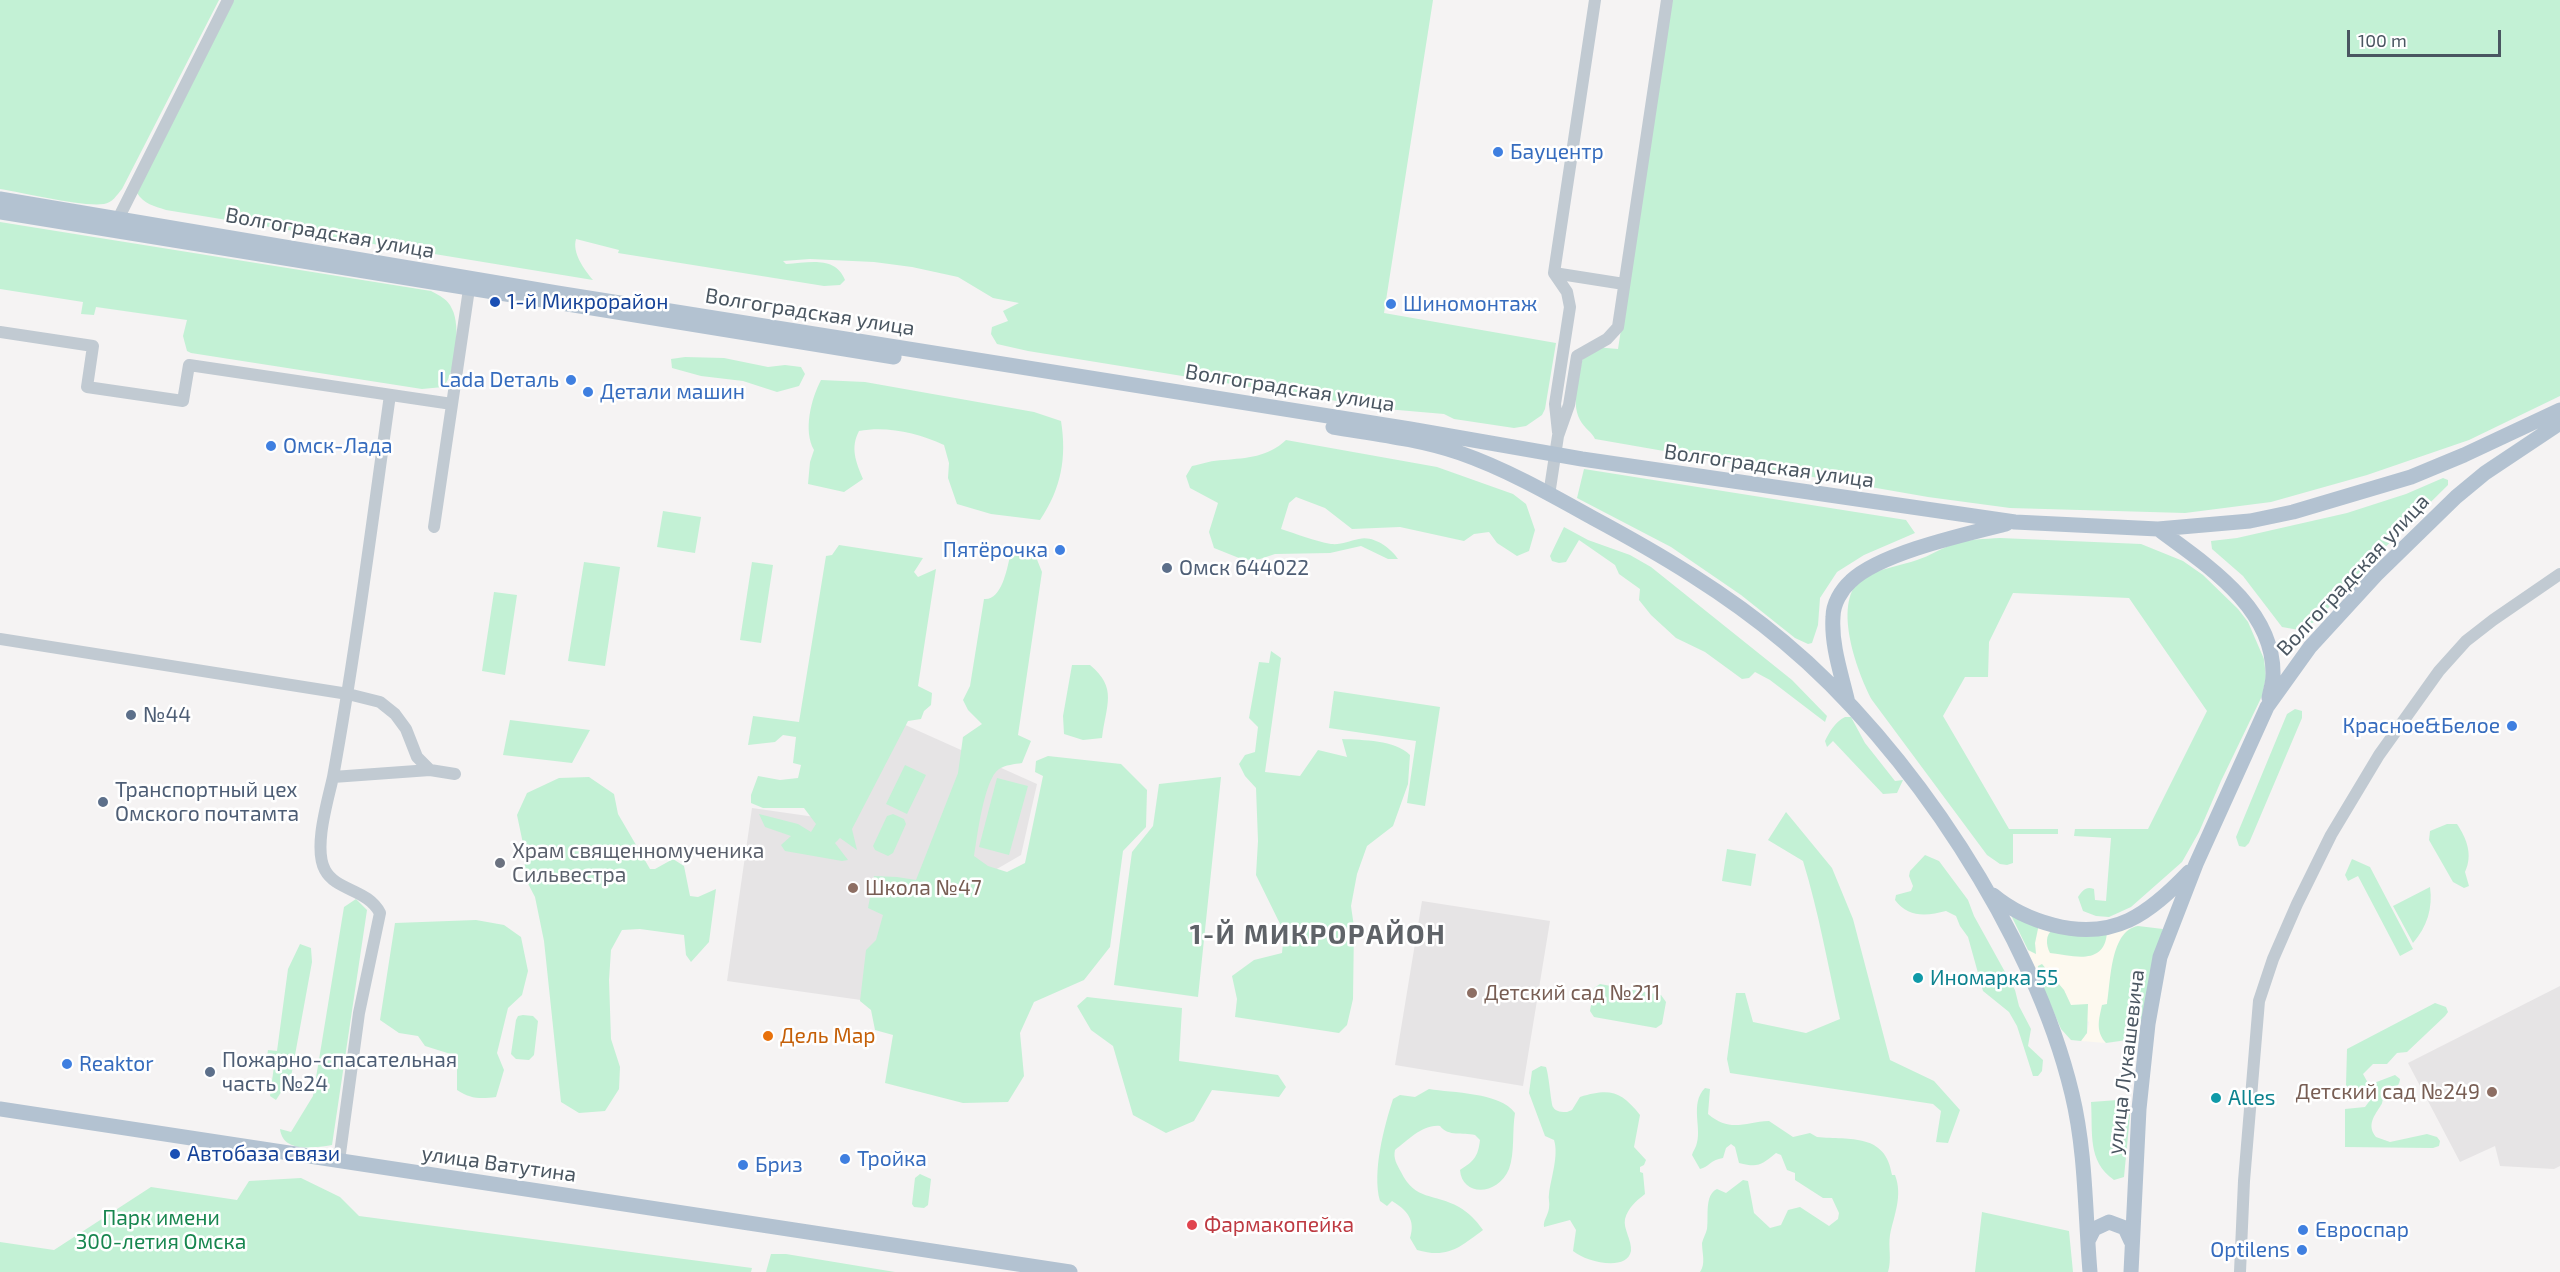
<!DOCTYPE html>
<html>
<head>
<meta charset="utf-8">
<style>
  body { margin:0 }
  #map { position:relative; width:2560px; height:1272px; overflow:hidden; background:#f5f3f3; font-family:"Exo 2",sans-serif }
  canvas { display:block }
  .scale { position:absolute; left:2347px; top:30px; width:154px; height:27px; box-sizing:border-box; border:3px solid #4a5661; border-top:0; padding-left:8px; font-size:18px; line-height:21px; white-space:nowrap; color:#4a5661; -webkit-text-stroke:4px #fff; paint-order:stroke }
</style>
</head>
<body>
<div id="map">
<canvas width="2560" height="1272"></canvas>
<div class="scale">100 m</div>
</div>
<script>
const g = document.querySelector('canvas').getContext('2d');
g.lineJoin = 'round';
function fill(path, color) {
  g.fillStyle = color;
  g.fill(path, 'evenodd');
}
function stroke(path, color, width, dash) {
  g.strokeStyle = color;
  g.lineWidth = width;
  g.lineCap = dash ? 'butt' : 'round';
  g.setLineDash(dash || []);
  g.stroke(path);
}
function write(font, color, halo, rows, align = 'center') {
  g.font = font + ' "Exo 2",sans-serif';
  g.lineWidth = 5;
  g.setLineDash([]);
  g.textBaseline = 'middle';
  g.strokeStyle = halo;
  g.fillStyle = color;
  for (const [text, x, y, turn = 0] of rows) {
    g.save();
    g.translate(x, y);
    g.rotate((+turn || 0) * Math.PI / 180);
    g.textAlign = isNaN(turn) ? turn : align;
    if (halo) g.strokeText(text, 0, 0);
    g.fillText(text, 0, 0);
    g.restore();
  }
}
const commercial = new Path2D(`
  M2039,924L2130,928L2121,937L2117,947L2107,1004L2102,1005V1039L2106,1043L2081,1041L2087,1033L2089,1022L2071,1005L2064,990L2037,973L2028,950L2036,954L2035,943Z`);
const education = new Path2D(`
  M892,719L1037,784L1021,855L909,920L896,1005L727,981L752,808L836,820Z
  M1422,901L1550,921L1523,1086L1395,1065Z
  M2560,986V1166L2554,1169L2500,1166L2495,1146L2460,1162L2408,1063Z`);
const green = new Path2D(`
  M0,0H219L122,189C117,195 112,203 104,204C81,207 26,193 0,189Z
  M232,0H1433L1384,313L1556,343L1545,409L1542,415L1526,426L1514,428L1454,419L1444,414L1386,409L1028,351L997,344L991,334L992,327L1008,321L1003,311L1019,303L993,298L958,277L912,267L874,262L810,259L783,261L786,264C808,263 835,255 845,280L840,285L824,286L618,253L619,250L576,239C572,253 584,269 593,280L166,210C154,206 144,204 137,193Z
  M1672,0H2560V396L2469,440L2367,475L2271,502L2185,513L2010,508L1928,497L1595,439C1592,432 1584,428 1580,420C1570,401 1580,372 1584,352L1595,347L1618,349Z
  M0,222L431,291C440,296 448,299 452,309C461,325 456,374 443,387L422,389L191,353L187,351L183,336L187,320L96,307L94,315L81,314L83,302L0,289Z
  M685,357L724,358L768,367L785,365L801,367L805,374L799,386L777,392L743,381L701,376L672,368L671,359Z
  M821,380L865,382L1034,412L1061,421C1067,458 1061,489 1040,520L991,514L957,504L948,478L949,463L944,445C917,433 888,426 859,431C850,448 856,462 863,479L844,492L808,484L810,462L814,450C803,431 811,399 821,380Z
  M1286,440L1437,467L1513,494L1526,504L1535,530L1529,551L1517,556L1497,543L1489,532L1474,534L1464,541L1400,527L1352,529L1325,508L1296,497L1289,503L1281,529C1297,534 1314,541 1331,544C1342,545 1348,541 1359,539C1373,535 1391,548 1398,559H1388L1361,546L1330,553L1275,554L1260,559L1244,560L1214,548L1209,532L1218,503L1190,488L1186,476L1192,466C1202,464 1213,460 1224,460C1247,458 1268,457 1286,440Z
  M1584,469L1906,520L1915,533L1864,555L1837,572L1820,598L1818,625L1812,643L1808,644L1795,638L1741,595L1671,547L1577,498Z
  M2443,478L2448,480V485L2353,579L2318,620L2299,630L2282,627L2243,576L2212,549L2211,541L2237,538L2347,513L2406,494Z
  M663,511L701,517L695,553L657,547Z
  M1564,527L1588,540L1630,555L1651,567L1792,680L1827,716L1825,722L1770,680L1755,672L1749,678L1742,679L1705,652L1676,638L1651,615L1639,600L1640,589L1619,574L1615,565L1579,540L1566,562L1559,563L1552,561L1550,556Z
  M2000,538L2141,544L2183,561L2203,575L2238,609L2248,622L2264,659L2266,677L2262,696L2221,781L2199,832L2182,862L2131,907L2109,917L2096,916L2083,911L2078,897C2083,890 2086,886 2094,889L2095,900L2106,901L2111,838L2074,836L2075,829H2148L2207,711L2129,598L2013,593L1989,642L1988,677H1965L1943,716L2009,829H2058V834H2013V863L2007,865L2000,864L1987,855L1872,700C1857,672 1830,599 1864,577C1877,570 1902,565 1917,560C1930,556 1941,548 1954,544C1968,539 1985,539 2000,538Z
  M839,545L923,558L914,572L918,577L936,569L918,686L932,693L931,705L924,711L921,719L908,721L852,829L857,850L840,838L835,843L848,860L842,861L785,851L781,845L791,836L765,827L759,814L798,824L811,832L816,824L804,808H763L751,803V795L758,776L780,780L798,778L801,765L793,763L796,737L783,735L775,742L748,745L753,716L799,722L826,556L832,555Z
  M1027,553L1036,557L1042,572L1018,735L1031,741L1022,763C1015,764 1005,765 999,769C984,779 977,838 974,856L988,866L1007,872L1025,863L1043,776L1035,772L1036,761L1048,756L1121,764L1147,790L1146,827L1123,851L1110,947L1084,980L1034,1002L1020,1033L1024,1076L1008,1102L963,1103L885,1083L893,1035L875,1030L871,1010L860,1001L866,950L876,940L883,915L868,908L874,876L897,877L916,880L958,773L963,737L982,724L968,710L963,700L970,686L984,599C1001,601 1007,570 1010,556Z
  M584,562L620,567L605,666L568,661Z
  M752,562L773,565L761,643L740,640Z
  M494,592L517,595L505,675L482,671Z
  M1271,651L1281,658L1265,772L1300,776L1318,750L1347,757L1342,739C1363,740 1395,740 1410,755L1408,784L1393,826L1367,846L1357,874L1351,906L1354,927L1353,999L1347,1025L1339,1033L1235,1017L1237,999L1232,976L1254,960L1282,953L1284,932L1256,875L1258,841L1256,788L1245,776L1239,764L1245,755L1255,752L1258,727L1249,718L1259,662L1269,663Z
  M1072,665H1090C1118,688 1106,705 1102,738L1083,740L1064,734L1063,716Z
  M1334,691L1440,707L1425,806L1407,803L1416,741L1329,728Z
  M2295,709L2302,711V718L2249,843L2245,847L2239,846L2236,837L2287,714Z
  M1845,717H1851L1865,743L1895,781L1903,780L1897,793L1883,794L1833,741L1827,747L1825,741C1830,731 1835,722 1845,717Z
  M510,720L590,730L572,763L503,755Z
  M905,765L926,775L907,814L886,804Z
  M589,777L614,794L618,814L650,869H655L673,859L684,866L690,896L698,897L716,889L709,942L691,962L686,955L684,935L640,929L622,930L611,950L609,980L611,1039L620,1067L619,1089L605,1111L579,1113L561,1102L544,941L535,897L523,874L526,858L517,815L527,793L559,778Z
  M1221,777L1198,997L1114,985L1132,852L1153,826L1159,784Z
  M997,778L1028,786L1009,855L979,847Z
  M1786,812L1832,868L1853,919L1890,1060L1934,1081L1960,1110L1948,1143L1936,1142L1941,1111L1933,1104L1730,1073L1727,1059L1736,993H1745L1753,1022L1806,1033L1840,1019C1828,966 1819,913 1803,861L1768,840Z
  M893,814L904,819L906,824L893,853L888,856L875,850L873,846L887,816Z
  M2447,824H2457C2467,839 2473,855 2465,872L2469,886L2464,888L2453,882L2429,840L2430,831Z
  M1727,849L1756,854L1751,886L1722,881Z
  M1925,855L1939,861L1968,900L1974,916L2015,990L2019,1006L2031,1029L2028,1046L2043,1060L2042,1071L2038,1076H2033L2017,1026L2009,1012L1983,991L1968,937L1960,926L1956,916L1946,911C1927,916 1908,918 1895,900L1896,895L1911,891L1913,886L1909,876L1910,871Z
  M2352,859L2370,867L2413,949L2400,956L2358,876L2348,881L2345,875Z
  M2430,887C2433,908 2427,927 2413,943L2393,906Z
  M356,899L367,910L332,1145C313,1148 283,1153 280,1129L291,1132L313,1096L344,907Z
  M2009,911L2039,924L2035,943L2036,954L2028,950Z
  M476,920L504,925L521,937L528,971L522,995L508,1008L497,1053L504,1070L496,1097C481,1099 470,1099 457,1090V1056L425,1046L418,1036L399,1033L380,1020L395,923Z
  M2138,926L2163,929L2141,1023L2128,1029L2127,1040L2106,1043C2095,1031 2099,1019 2102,1005L2107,1004C2111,981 2110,931 2138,926Z
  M2053,929L2107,932C2105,966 2074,956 2050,953C2046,945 2045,935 2053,929Z
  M300,944L311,948L312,962L291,1077L276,1100L270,1096L274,1066L266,1064L268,1050L277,1051L288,969Z
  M2042,964L2064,990L2071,1005L2088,1004L2087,1033L2081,1041L2071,1040L2061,1029L2037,973L2038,966Z
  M1600,984L1661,995L1666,1002L1662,1024L1656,1028L1594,1017L1590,1011L1594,988Z
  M1087,997L1182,1008L1179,1061L1278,1075L1286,1087L1279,1097L1212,1090L1194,1121L1166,1133L1133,1115L1113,1046L1091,1030L1077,1006Z
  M2435,1003L2446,1007L2448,1012L2445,1016L2407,1052L2397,1053L2387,1064H2373L2363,1074L2368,1083H2374L2395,1075L2400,1079C2399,1090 2390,1088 2384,1096C2382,1099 2383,1103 2381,1105C2375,1115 2366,1125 2376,1137L2390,1142L2427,1134L2437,1137L2440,1141L2439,1146L2433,1148L2345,1147V1109L2365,1107L2371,1099L2362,1094L2353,1093L2346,1085L2347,1049Z
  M523,1015L533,1016L538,1021L534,1055L529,1060L516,1059L511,1054L516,1020L518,1016Z
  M1541,1066L1546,1067C1549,1075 1551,1104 1553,1107C1556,1112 1562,1112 1567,1112L1572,1110L1580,1097C1610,1088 1621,1091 1640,1115L1634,1147L1646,1160L1644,1165L1640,1167V1172L1643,1173L1645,1194C1636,1201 1628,1208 1625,1219C1623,1229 1632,1240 1631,1251C1627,1272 1586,1262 1573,1251L1576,1230L1570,1220L1544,1227C1543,1220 1548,1216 1549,1208C1550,1203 1548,1198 1549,1194C1551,1178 1559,1155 1554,1140L1545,1136L1529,1093L1532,1071Z
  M1705,1088L1710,1089L1708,1114C1730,1133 1745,1122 1769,1121L1793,1137L1810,1133L1817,1137C1850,1140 1886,1133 1892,1175H1895C1903,1196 1894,1215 1890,1235C1888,1247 1892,1259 1888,1272H1700C1706,1264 1702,1253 1702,1243C1703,1238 1706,1234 1707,1229C1709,1217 1704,1195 1717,1189L1726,1193L1743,1180L1748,1181L1754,1213L1770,1228L1781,1225L1788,1210L1800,1207L1829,1226L1838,1219L1839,1213L1832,1198H1823L1795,1180V1173L1787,1170L1781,1155L1776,1153C1761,1165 1759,1168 1739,1163L1735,1147L1731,1144L1726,1148L1723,1158C1710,1160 1709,1167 1700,1169L1692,1155C1693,1151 1695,1149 1696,1146C1703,1129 1689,1104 1705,1088Z
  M1429,1089C1452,1093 1500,1092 1515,1113C1512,1130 1515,1153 1509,1169C1498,1196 1462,1197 1460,1170C1474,1161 1478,1157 1480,1140L1475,1135C1462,1132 1449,1137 1440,1126C1423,1124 1408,1140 1395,1150C1393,1159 1397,1164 1401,1172C1415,1201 1434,1193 1459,1207C1469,1213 1476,1220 1483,1230C1460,1247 1448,1259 1417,1250L1410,1238C1416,1220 1407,1210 1392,1201L1387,1206L1380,1201C1372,1172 1384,1127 1393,1099L1400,1095L1415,1097Z
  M2118,1100L2130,1115L2124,1177L2114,1180C2087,1161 2093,1133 2091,1102Z
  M920,1174L931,1179L928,1205L924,1208L914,1207L912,1204L915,1178Z
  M301,1178L340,1197L359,1216L752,1268L751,1272H0V1242L54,1250L151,1187L237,1200L249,1181Z
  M1982,1212L2069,1231L2073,1272H1975Z
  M771,1254H786L895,1272H766Z`);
const minor = new Path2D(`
  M114,227L228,0
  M1554,273L1624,284
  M0,332L93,346L87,387L183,401L189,365L452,404
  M1558,432L1555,404L1570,307L1567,292L1554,273L1595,0
  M1549,495L1558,436L1569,405L1577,356L1607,339L1618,327L1667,0
  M434,527L469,289
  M0,639L348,694L380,702L395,714L406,729L417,757L430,770
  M333,777L430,770L455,774
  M339,1161L359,1013L380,913C368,889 336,891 325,870C313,848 328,800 333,777C356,650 372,523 390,395
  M2240,1272L2244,1181L2259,1001L2273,959L2297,904L2331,835L2379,755L2439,671L2466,641L2493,620L2560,574`);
const major = new Path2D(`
  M0,199L557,293L1410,429L1582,459L2015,522L2158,529L2250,521L2293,512L2411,477L2464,455L2560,410
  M0,212L894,357
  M1333,427C1375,434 1419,439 1460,453C1506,469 1550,494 1593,518C1660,554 1726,593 1784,642C1909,746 2034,935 2072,1094C2086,1152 2085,1213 2090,1272
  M2158,529C2205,564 2275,608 2273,676C2273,683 2270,691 2269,698
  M1848,703C1842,676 1831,646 1833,617C1833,604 1841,590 1851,581C1880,553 1966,534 2006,524
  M1993,895C2011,910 2030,919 2053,925C2114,941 2149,914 2189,872
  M0,1109L1070,1272
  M2088,1241L2094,1229L2109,1222L2125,1228L2131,1241
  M2131,1272L2139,1109L2148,1024L2160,957L2196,864L2267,707L2310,647L2376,575L2456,497L2485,473L2560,423`);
const markers = [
  [1498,152,6,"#3f7fe0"],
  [495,302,6,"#1a4fb4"],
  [1391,304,6,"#3f7fe0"],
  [571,380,6,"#3f7fe0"],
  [588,392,6,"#3f7fe0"],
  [271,446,6,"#3f7fe0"],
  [1060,550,6,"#3f7fe0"],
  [1167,568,6,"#5c6f8a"],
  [131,715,6,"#5c6f8a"],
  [2512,726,6,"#3f7fe0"],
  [103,802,6,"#5c6f8a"],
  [500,863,6,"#6b7280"],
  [853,888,6,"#8d6e63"],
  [1918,978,6,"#0f9aa8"],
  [1472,993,6,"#8d6e63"],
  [768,1036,6,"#e8710a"],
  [67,1064,6,"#3f7fe0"],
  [210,1072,6,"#5c6f8a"],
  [2492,1092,6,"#8d6e63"],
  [2216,1098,6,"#0f9aa8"],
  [175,1154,6,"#1a4fb4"],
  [845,1159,6,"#3f7fe0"],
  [743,1165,6,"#3f7fe0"],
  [1192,1225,6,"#e0444e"],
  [2303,1230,6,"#3f7fe0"],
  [2302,1250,6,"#3f7fe0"]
];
const shopNames = [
  ["Бауцентр",1510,152],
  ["Шиномонтаж",1403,304],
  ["Lada Dеталь",559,380,"right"],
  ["Детали машин",600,392],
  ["Омск-Лада",283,446],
  ["Пятёрочка",1048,550,"right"],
  ["Красное&Белое",2500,726,"right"],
  ["Reaktor",79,1064],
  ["Тройка",857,1159],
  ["Бриз",755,1165],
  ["Евроспар",2315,1230],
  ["Optilens",2290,1250,"right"]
];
const streetNames = [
  ["Волгоградская улица",330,233,10],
  ["Волгоградская улица",810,312,9],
  ["Волгоградская улица",1290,388,9],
  ["Волгоградская улица",1769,466,8],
  ["Волгоградская улица",2353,575,-47],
  ["улица Лукашевича",2126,1062,-83],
  ["улица Ватутина",499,1164,8]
];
const transitNames = [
  ["1-й Микрорайон",507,302],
  ["Автобаза связи",187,1154]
];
const serviceNames = [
  ["Омск 644022",1179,568],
  ["№44",143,715],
  ["Транспортный цех",115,790],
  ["Омского почтамта",115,814],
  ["Пожарно-спасательная",222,1060],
  ["часть №24",222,1084]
];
const worshipNames = [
  ["Храм священномученика",512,851],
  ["Сильвестра",512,875]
];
const educationNames = [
  ["Школа №47",865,888],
  ["Детский сад №211",1484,993],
  ["Детский сад №249",2480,1092,"right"]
];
const cultureNames = [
  ["Иномарка 55",1930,978],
  ["Alles",2228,1098]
];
const foodNames = [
  ["Дель Мар",780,1036]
];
const parkNames = [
  ["Парк имени",161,1218],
  ["300-летия Омска",161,1242]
];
const healthNames = [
  ["Фармакопейка",1204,1225]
];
const districtNames = [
  ["1-Й МИКРОРАЙОН",1318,935]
];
fill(commercial, '#fdf9ef');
fill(education, '#e6e4e5');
fill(green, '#c3f1d5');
stroke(minor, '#c1cad2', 12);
stroke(major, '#b3c2d1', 15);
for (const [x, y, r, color] of markers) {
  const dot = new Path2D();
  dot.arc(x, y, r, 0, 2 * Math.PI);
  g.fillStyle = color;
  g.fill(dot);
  stroke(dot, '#fff', 2);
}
write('21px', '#366cbe', '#fff', shopNames, 'left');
write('21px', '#4a5661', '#fff', streetNames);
write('21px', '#164399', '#fff', transitNames, 'left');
write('21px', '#4e5e75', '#fff', serviceNames, 'left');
write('21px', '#5b616d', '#fff', worshipNames, 'left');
write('21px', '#785e54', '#fff', educationNames, 'left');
write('21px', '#0d838f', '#fff', cultureNames, 'left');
write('21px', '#c56008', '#fff', foodNames, 'left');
write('21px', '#17864f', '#fff', parkNames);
write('21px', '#be3a42', '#fff', healthNames, 'left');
g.letterSpacing = '1.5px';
write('bold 27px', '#5f6368', '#fff', districtNames);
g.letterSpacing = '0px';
</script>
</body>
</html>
